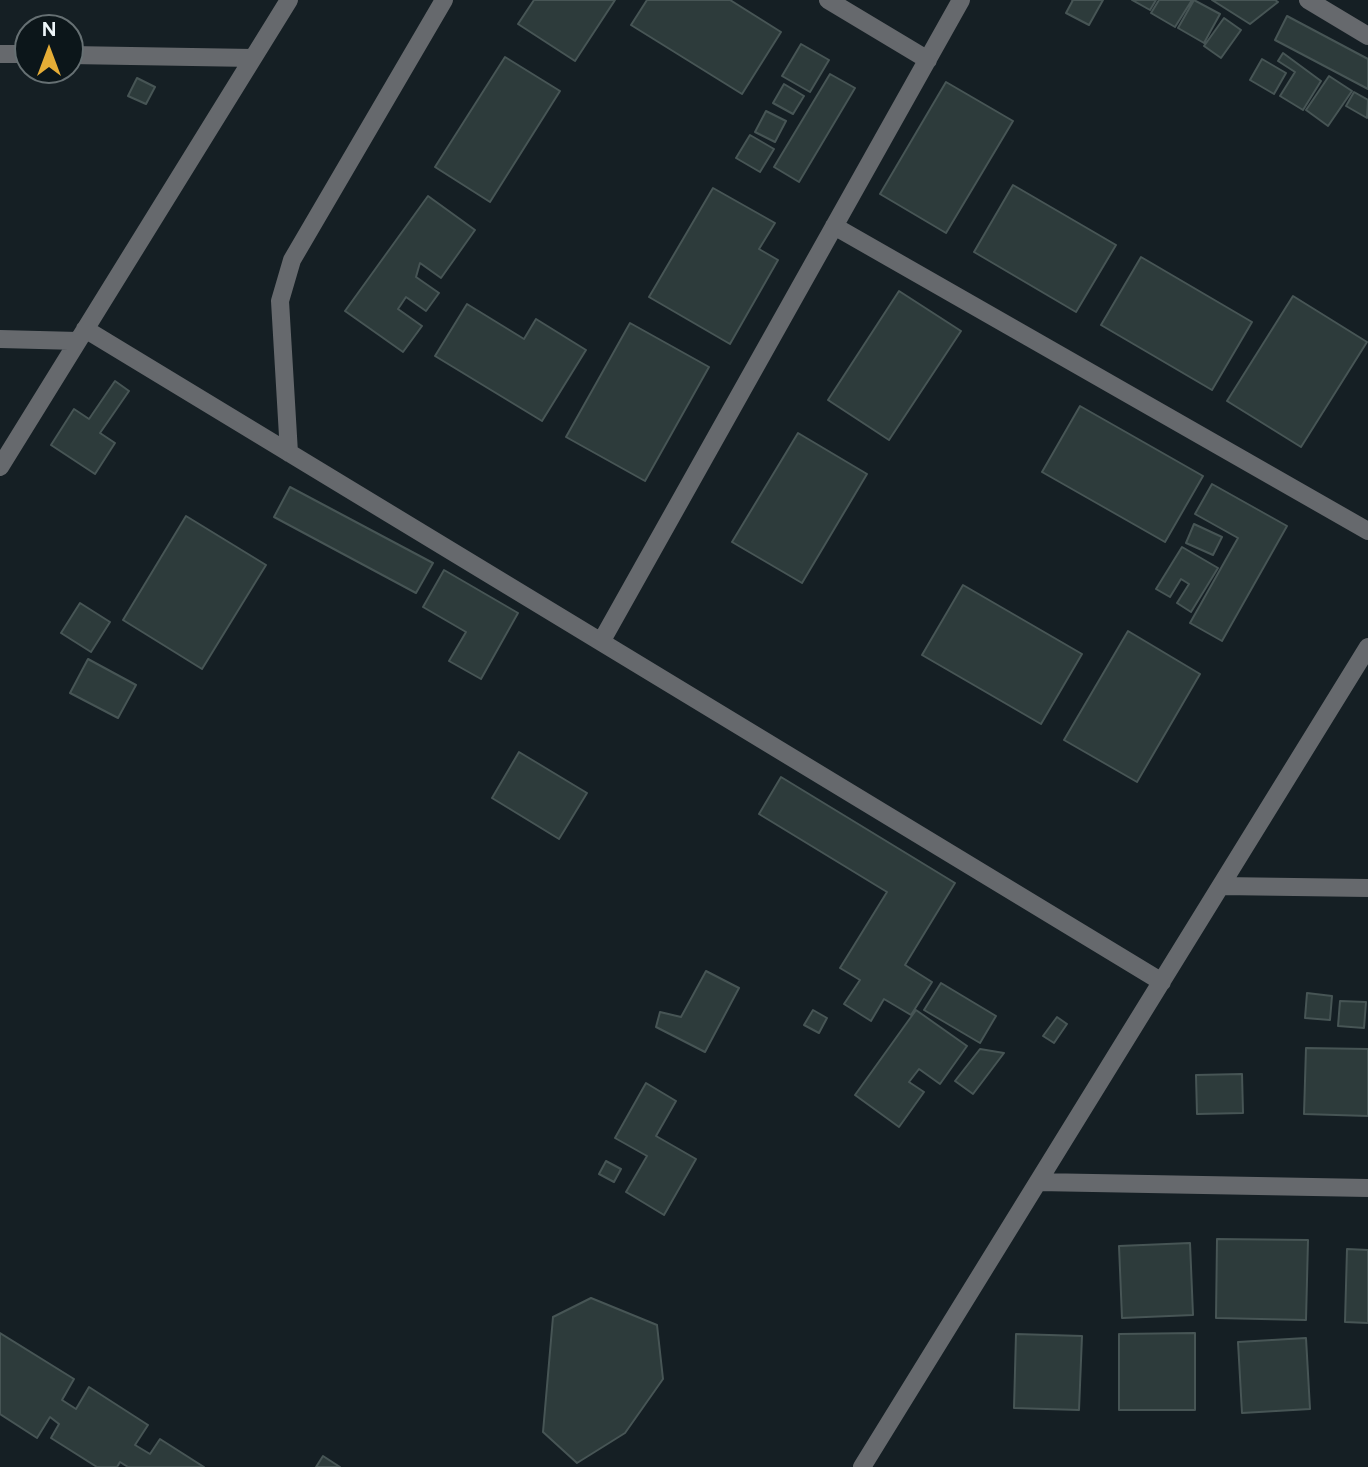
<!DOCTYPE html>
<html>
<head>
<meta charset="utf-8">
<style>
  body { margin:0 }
  #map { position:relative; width:1368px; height:1467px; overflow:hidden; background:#151f24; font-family:Figtree,sans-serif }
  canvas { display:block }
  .north { position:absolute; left:14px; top:14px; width:70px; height:70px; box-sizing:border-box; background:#0c161a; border:2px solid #667073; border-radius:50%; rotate:0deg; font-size:19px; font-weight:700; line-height:28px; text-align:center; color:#eef6f9 }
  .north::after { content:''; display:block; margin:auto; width:24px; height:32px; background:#e6ad36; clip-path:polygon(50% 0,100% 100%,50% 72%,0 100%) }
</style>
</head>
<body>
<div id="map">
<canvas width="1368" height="1467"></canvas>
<div class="north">N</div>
</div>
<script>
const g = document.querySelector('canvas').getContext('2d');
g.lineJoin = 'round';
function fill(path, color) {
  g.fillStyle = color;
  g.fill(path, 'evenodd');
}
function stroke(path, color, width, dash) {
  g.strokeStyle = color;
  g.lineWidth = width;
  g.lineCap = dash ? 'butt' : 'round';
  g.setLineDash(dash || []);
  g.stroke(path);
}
const building = new Path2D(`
  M534,0H615L575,61L518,24Z
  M647,0H730L781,32L742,94L631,25Z
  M1073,0H1072H1103L1089,25L1066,13Z
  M1132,0H1156L1150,10Z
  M1159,0H1192L1175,27L1151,13Z
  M1194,0L1220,14L1204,43L1178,28Z
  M1212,0H1275L1278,2L1250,24Z
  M1287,16L1368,59V89L1275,40Z
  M1224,18L1241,30L1221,58L1204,46Z
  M801,44L829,60L810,92L782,76Z
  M1283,53L1321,81L1303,110L1280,96L1295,72L1278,61Z
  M505,57L560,91L490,202L435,167Z
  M1262,59L1286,73L1274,94L1250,80Z
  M830,74L855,88L799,182L774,167Z
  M1329,76L1352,91L1328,126L1306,110Z
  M137,78L155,87L146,104L128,96Z
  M946,82L1013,121L946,233L880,194Z
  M784,84L804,96L793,114L773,103Z
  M1354,92L1368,100L1367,118L1346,106Z
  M766,111L786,121L775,142L755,132Z
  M750,135L774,149L760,172L736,158Z
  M1013,185L1116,245L1076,312L974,252Z
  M713,188L775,223L759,249L778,260L730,344L649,297Z
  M428,196L475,230L441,278L420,263L416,277L439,293L426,311L406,297L398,309L422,326L403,352L345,311Z
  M1141,257L1252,322L1212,390L1101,325Z
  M899,291L961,331L889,440L828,400Z
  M1293,296L1367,342L1301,447L1227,401Z
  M467,304L524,339L536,319L586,350L542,421L435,356Z
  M630,323L709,367L645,481L566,437Z
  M115,381L129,391L100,433L115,443L95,474L51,445L74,409L89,419Z
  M1080,406L1203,476L1165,542L1042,472Z
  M798,433L867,474L802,583L732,542Z
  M1212,484L1287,526L1222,641L1190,623L1238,538L1195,514Z
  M290,487L433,563L416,593L274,517Z
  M186,516L266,565L202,669L123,620Z
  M1194,524L1222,537L1213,555L1186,543Z
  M1182,547L1218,568L1191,612L1177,603L1189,584L1181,579L1170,597L1156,589Z
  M444,570L518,613L481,679L449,661L466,632L423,607Z
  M963,585L1082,654L1041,724L922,655Z
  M80,603L110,622L91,652L61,633Z
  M1128,631L1200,674L1137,782L1064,740Z
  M88,659L136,685L118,718L70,693Z
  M519,752L587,793L559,839L492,798Z
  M781,777L955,883L905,965L932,982L911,1015L884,999L871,1021L844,1004L860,980L840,968L887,892L759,814Z
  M706,971L739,988L705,1052L656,1027L660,1012L681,1017Z
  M941,983L996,1016L980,1043L924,1010Z
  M1307,993L1332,996L1330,1020L1305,1018Z
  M1340,1001L1366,1002L1364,1028L1338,1026Z
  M813,1010L827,1018L819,1033L804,1025Z
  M916,1010L967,1046L940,1084L919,1069L909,1082L924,1092L899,1127L855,1095Z
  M1057,1017L1067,1024L1054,1043L1043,1036Z
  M1306,1048L1368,1049V1116L1304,1114Z
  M980,1049L1004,1053L973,1094L955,1081Z
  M1242,1074L1243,1113L1197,1114L1196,1075Z
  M646,1083L676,1101L656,1136L696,1159L664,1215L626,1192L647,1156L615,1138Z
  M606,1161L621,1169L614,1182L599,1174Z
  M1217,1239L1308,1240L1306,1320L1216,1318Z
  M1190,1243L1193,1315L1122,1318L1119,1246Z
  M1347,1249L1368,1250V1323L1345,1322Z
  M591,1298L657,1325L663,1379L625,1433L577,1463L543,1432L553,1317Z
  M0,1333L74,1379L62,1400L76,1409L89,1387L148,1425L135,1445L150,1454L160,1439L204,1467H128L120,1462L117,1467H97L51,1438L59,1424L50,1417L37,1438L0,1414Z
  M1195,1333V1410H1119V1334Z
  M1016,1334L1082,1336L1079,1410L1014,1408Z
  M1306,1338L1310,1409L1242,1413L1238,1342Z
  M323,1456L340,1467H316Z`);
const minor = new Path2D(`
  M828,0L928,60
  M1308,0L1368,36
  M0,54H28
  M70,55L253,58
  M834,226L1368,531
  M85,329L1162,982
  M0,339L78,341
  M289,453L280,301L292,260L444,0
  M0,467L289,0
  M601,642L961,0
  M1221,886L1368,888
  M1038,1182L1368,1188
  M862,1467L1368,647`);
fill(building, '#2d3b3b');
stroke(building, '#475555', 2);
stroke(minor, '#66696d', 18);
</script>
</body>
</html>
